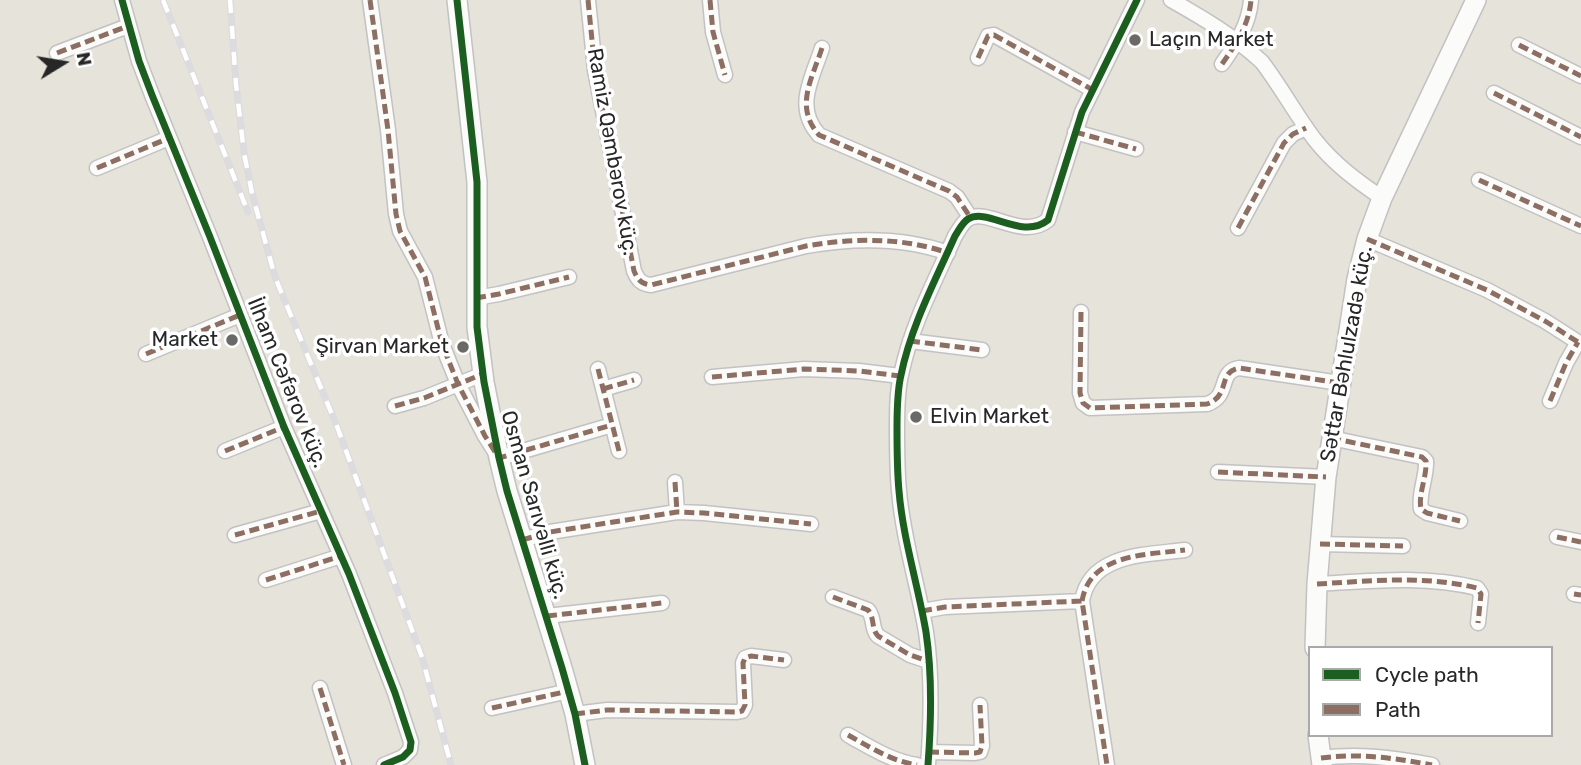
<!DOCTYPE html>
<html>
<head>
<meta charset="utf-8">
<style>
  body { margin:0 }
  #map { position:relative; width:1581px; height:765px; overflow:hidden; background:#e6e3db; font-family:Rubik,sans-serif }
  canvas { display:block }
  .legend { position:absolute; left:1308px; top:646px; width:245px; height:91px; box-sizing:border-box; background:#fff; border:2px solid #a9a9a9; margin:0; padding:9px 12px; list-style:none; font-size:21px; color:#272727 }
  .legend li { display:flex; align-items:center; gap:14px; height:35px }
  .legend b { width:35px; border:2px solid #a9a9a9 }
  .north { position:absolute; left:28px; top:28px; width:70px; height:70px; -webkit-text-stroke:5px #fff; paint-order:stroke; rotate:79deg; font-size:19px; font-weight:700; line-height:28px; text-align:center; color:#272727 }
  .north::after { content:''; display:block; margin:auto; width:24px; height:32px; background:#272727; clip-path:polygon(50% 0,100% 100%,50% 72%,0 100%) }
</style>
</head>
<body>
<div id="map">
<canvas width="1581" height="765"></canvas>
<ul class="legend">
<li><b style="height:9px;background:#1b5e20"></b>Cycle path</li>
<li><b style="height:9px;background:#8d6e63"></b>Path</li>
</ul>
<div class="north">N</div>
</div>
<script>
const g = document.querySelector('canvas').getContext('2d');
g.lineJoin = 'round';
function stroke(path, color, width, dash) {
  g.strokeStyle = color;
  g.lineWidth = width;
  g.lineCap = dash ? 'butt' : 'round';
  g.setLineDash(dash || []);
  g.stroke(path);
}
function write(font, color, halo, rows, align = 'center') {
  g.font = font + ' Rubik,sans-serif';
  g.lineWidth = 7;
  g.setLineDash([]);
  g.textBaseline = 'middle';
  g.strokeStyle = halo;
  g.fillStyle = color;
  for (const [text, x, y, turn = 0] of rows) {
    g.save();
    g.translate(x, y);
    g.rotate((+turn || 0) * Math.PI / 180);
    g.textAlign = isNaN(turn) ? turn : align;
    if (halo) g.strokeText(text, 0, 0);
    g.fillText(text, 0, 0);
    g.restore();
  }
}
const street = new Path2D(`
  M122,0L139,61L152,95L210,237L284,427L349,574L395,693L411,742L410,750L403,757L384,765
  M370,0L388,130L396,214L400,231L425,277L442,344L458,384L485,436L499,458L612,425
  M588,0L595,70L634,271C638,280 641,284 651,285L806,246C852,238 903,237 948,253
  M710,0L713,32L725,75
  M1171,0C1203,18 1235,37 1262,62C1281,87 1296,115 1315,140C1334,164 1357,181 1382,198
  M1519,45L1581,76
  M822,48C812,79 794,107 819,135L949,191L957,197L970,217
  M57,53L128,26
  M978,58L988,36L994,35L1093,90
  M1222,64C1236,44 1249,25 1251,0
  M1494,93L1581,137
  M1075,132L1136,149
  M97,168L169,138
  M1479,180L1581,226
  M1238,228L1284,143L1293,134L1306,128
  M1367,239L1487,290L1545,321L1581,344
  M476,298L499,294L569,277
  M1081,312L1080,393L1083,403L1090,408L1207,404C1231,396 1217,372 1239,368L1340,383
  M910,341L982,350
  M146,354L240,315
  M598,369L619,451
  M712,377L804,369L859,371L900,376
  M603,389L634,380
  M1550,401L1566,363L1578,342
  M395,406L424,398L483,374
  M1331,438L1422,457L1426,461C1427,477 1418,494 1421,509L1427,513L1460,521
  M225,451L284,427
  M1218,472L1326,477
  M675,482L677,512
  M235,535L321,511
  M1557,537L1581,542
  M522,540L550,532L677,512L704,513L811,524
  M1320,544L1403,546
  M266,580L341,556
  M1317,584C1371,581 1424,575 1477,588L1481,594L1478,623
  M1574,594L1581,595
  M833,597L868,610C875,618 871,629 878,636L910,655L928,661
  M1082,601C1090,553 1147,555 1185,550
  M922,611L945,607L1082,601L1107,765
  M547,616L662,603
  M320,688L344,765
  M492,708L569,691
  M575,714L607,710L737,712L742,711L745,705L743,663L745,658L751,656L784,660
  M848,735C870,747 891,761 917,765
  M929,752L975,753L980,752L982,746L980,705
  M1321,758C1359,753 1395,758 1432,765
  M928,765C931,725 932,672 926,632C918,585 903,539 899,491C897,470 897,449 897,428C897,410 897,392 901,375C911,326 935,281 955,236C959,230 962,223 968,219C988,207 1022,241 1048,220L1082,112L1137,0`);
const secondary = new Path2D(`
  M457,0L477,182V327L484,382L499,458L507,491L562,668L575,714L585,765
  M1315,648L1317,584L1326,477L1357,279L1367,239L1382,198L1476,0
  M1318,735L1322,765`);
const rail = new Path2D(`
  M163,0L248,212
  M230,0L236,84L244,153L252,193L275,277L338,429L422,657L451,765`);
const quiet = new Path2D(`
  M370,0L388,130L396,214L400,231L425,277L442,344L458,384L485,436L499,458L612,425
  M588,0L595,70L634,271C638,280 641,284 651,285L806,246C852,238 903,237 948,253
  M710,0L713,32L725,75
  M1519,45L1581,76
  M822,48C812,79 794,107 819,135L949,191L957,197L970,217
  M57,53L128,26
  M978,58L988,36L994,35L1093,90
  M1222,64C1236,44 1249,25 1251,0
  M1494,93L1581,137
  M1075,132L1136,149
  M97,168L169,138
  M1479,180L1581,226
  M1238,228L1284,143L1293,134L1306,128
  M1367,239L1487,290L1545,321L1581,344
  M476,298L499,294L569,277
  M1081,312L1080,393L1083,403L1090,408L1207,404C1231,396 1217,372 1239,368L1340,383
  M910,341L982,350
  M146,354L240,315
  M598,369L619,451
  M712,377L804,369L859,371L900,376
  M603,389L634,380
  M1550,401L1566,363L1578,342
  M395,406L424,398L483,374
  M1331,438L1422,457L1426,461C1427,477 1418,494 1421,509L1427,513L1460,521
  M225,451L284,427
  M1218,472L1326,477
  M675,482L677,512
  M235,535L321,511
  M1557,537L1581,542
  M522,540L550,532L677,512L704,513L811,524
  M1320,544L1403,546
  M266,580L341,556
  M1317,584C1371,581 1424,575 1477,588L1481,594L1478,623
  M1574,594L1581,595
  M833,597L868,610C875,618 871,629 878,636L910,655L928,661
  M1082,601C1090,553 1147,555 1185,550
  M922,611L945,607L1082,601L1107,765
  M547,616L662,603
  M320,688L344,765
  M492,708L569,691
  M575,714L607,710L737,712L742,711L745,705L743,663L745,658L751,656L784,660
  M848,735C870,747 891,761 917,765
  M929,752L975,753L980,752L982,746L980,705
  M1321,758C1359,753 1395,758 1432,765`);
const cycleway = new Path2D(`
  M122,0L139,61L152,95L210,237L284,427L349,574L395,693L411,742L410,750L403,757L384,765
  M457,0L477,182V327L484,382L499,458L507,491L562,668L575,714L585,765
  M928,765C931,725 932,672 926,632C918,585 903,539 899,491C897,470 897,449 897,428C897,410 897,392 901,375C911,326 935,281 955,236C959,230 962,223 968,219C988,207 1022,241 1048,220L1082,112L1137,0`);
const markers = [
  [1135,40,7,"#6a6966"],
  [232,340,7,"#6a6966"],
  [463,347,7,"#6a6966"],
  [916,417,7,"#6a6966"]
];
const poiNames = [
  ["Laçın Market",1149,40],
  ["Market",218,340,"right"],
  ["Şirvan Market",449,347,"right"],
  ["Elvin Market",930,417]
];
const streetNames = [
  ["Ramiz Qəmbərov küç.",612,152,80],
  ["Səttar Bəhlulzadə küç.",1347,354,-80],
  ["İlham Cəfərov küç.",287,383,68],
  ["Osman Sarıvəlli küç.",534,505,74]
];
stroke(street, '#c3c1c2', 17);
stroke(secondary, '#c3c1c2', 22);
stroke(street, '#fbfbfa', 14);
stroke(secondary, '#fbfbfa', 19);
stroke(rail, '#dcdbdd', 7);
stroke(rail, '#fff', 4.5, [13]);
stroke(quiet, '#8d6e63', 5, [10, 5]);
stroke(cycleway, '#1b5e20', 7);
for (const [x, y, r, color] of markers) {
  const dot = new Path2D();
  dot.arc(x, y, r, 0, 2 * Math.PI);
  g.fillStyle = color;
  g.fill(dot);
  stroke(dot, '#fff', 2.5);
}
write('21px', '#272727', '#fff', poiNames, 'left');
write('21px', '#272727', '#fff', streetNames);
</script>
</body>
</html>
